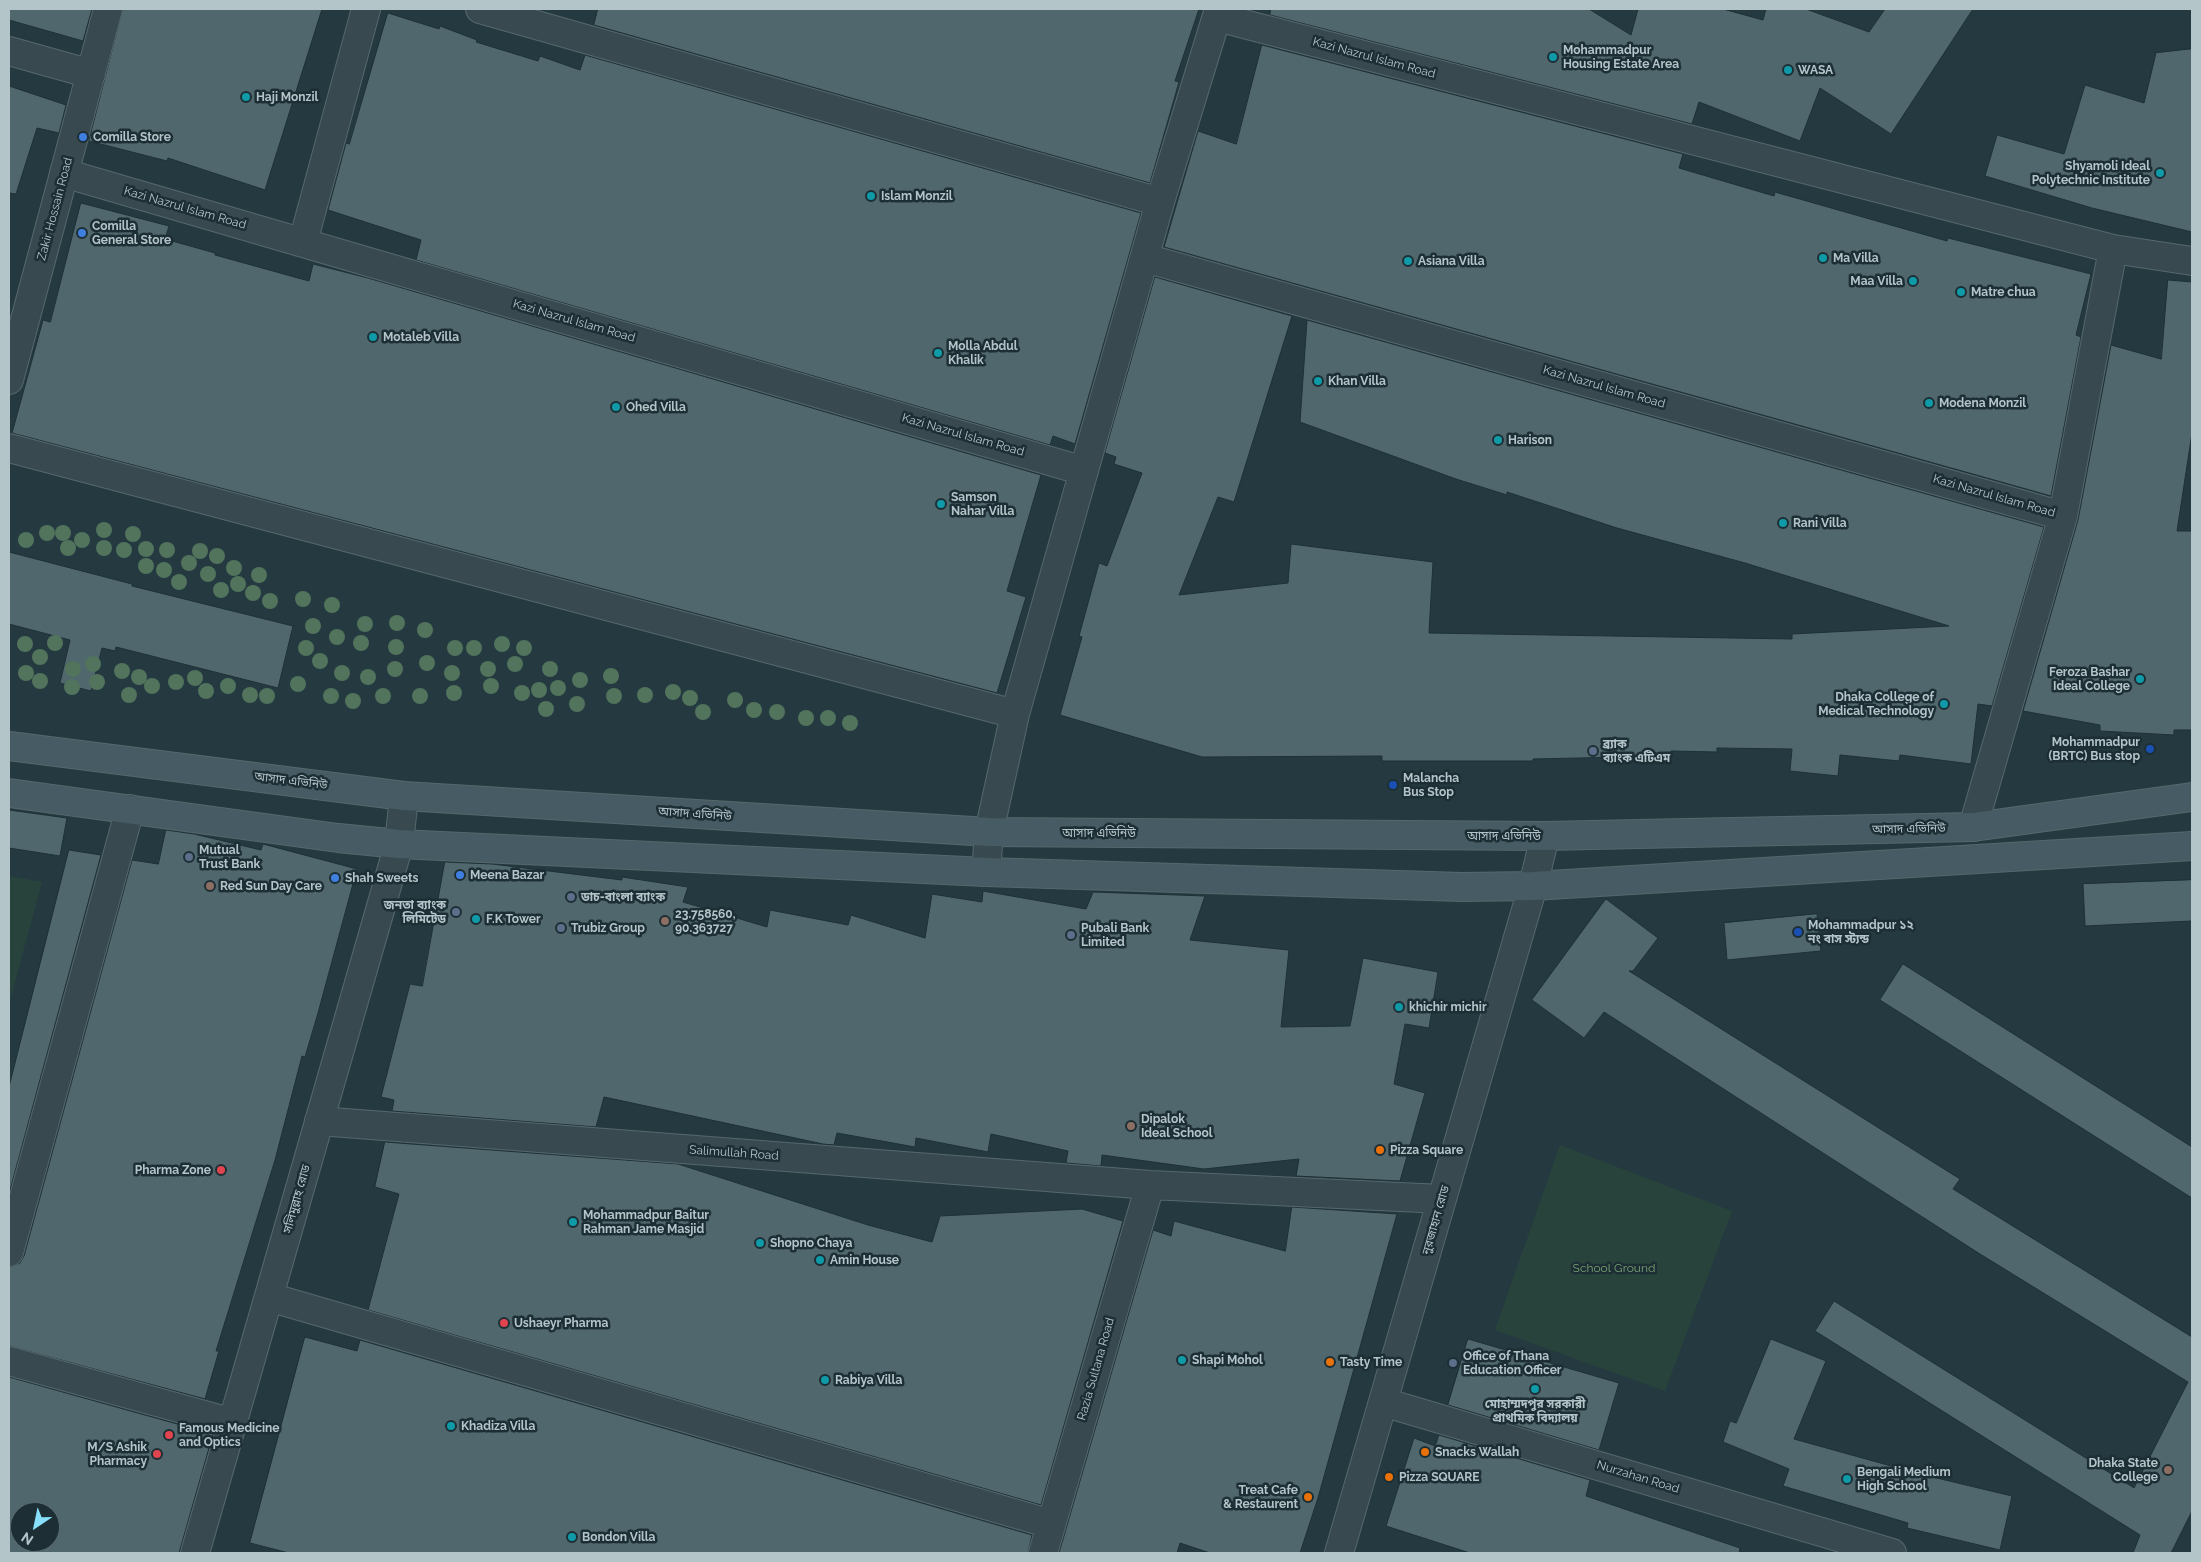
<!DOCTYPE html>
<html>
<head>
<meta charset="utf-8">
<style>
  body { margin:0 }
  #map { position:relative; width:2201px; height:1562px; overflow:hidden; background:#243a40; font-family:Raleway,sans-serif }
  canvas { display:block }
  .frame { position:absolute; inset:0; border:10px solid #b4c5ca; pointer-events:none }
  .north { position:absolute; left:10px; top:1502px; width:50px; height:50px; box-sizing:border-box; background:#1d2f35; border:1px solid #596b71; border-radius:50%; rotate:214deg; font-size:14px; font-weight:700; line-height:20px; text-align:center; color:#b4c5ca }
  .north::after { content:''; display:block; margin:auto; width:18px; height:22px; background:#88dffb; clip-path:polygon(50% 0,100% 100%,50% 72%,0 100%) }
</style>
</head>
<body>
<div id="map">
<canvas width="2201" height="1562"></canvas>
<div class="frame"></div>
<div class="north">N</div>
</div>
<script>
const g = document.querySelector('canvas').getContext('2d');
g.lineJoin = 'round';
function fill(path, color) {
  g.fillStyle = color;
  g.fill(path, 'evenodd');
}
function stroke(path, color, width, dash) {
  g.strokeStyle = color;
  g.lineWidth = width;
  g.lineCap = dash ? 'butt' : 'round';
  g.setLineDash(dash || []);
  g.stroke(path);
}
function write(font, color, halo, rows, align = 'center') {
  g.font = font + ' Raleway,"Noto Sans Bengali",sans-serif';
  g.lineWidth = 5;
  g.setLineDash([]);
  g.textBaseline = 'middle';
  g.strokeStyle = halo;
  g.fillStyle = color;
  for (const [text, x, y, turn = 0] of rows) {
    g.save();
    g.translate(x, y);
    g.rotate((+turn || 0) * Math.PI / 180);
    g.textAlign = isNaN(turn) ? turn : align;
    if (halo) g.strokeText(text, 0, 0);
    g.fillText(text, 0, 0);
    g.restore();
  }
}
const green = new Path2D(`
  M9,876L42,882L9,1004Z
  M1560,1145L1732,1211L1665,1391L1495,1330Z`);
const building = new Path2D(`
  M9,9H92L83,41L9,20Z
  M123,9H322L265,190L168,158L167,161L89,141Z
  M598,9H1199L1175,81L1179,82L1150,183L594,25Z
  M1271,9H1589L1631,35L1638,9H1723L1763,20L1766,9H1806L1869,32L1885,9H1973L1891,134L1820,88L1800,141L1699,102L1692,124L1270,15Z
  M388,13L439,29L440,26L477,40L476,42L538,61L540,56L580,70L585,55L1141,213L1075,444L1053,436L1050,445L416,260L421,240L328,210L346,143L349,144Z
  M1262,45L1683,154L1679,168L1774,196L1775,192L1947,241L1948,238L2091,274L2076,335L2081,337L2051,496L1164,247L1198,131L1236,144Z
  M2192,49V232L2092,208L1985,176L1997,135L2064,154L2085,85L2144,103L2156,53Z
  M9,86L66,105L59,133L37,128L16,194L9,193Z
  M81,203L169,226L165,239L215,253V255L309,281L313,264L368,278L1041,475L1007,591L1026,597L997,693L12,433L43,320L50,322Z
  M1155,277L1292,316L1234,502L1218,497L1179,595L1288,583L1291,544L1433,562L1429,633L1792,639V634L1949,626L1745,563L1617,528L1507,492V495L1456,479L1300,422L1307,320L2044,527L1992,706L1978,704L1971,764L1900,755L1899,761L1840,755L1838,776L1790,771L1792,749L1717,748V752L1671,751V756L1533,759V761H1382V756L1202,757L1060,715L1082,637L1079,636L1099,563L1107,566L1142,473L1114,464L1116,457L1105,453Z
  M2168,280L2192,282V433L2177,531H2192V730H2174V735L2100,731V725L2023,711L2078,520L2111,345L2161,359Z
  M9,552L132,584V586L293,626L278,688L116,647L115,651L102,648L91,691L60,683L70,640L9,624Z
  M9,810L67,818L60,856L9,848Z
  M166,830L194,834L261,850L263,844L357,869L318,1013L305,1057L302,1056L275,1160L216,1351H219L205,1399L9,1346V1267L20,1263L24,1256L132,860L158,864Z
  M69,850L101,855L9,1194V1087Z
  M445,862L492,864L622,880V877L688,887L683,902L767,927L770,910L848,925L851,915L925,938L932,894L982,902L983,891L1086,909L1093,892L1205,896L1190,940L1289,950L1281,1027L1350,1026L1363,958L1438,972L1429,1028L1405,1024L1394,1084L1425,1093L1400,1181L1296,1176L1299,1159L1204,1169L1102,1155L1101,1166L1066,1163L1068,1151L991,1134L988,1152L916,1138L915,1147L837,1133L834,1145L823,1144L604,1097L596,1127L392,1111L394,1100L381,1097L410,984L422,986Z
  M2192,880V921L2085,926L2083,884Z
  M1606,899L1658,938L1633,971H1629L1960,1179L1953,1189L2192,1337V1511L2171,1553H2133L2140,1535L1815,1331L1834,1301L2134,1488L2188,1382L1980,1254L1604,1012L1584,1038L1532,1000Z
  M1817,914L1821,951L1727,960L1724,923Z
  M1903,964L2192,1147V1198L1880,1000Z
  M385,1142L678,1164L868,1225L932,1242L940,1216L1082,1209L1123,1221L1041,1505L368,1310L399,1194L375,1187Z
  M1292,1207L1397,1214L1318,1498L1300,1553H1210L1180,1543L1177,1553H1059L1153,1230L1171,1236L1174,1221L1285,1251Z
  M305,1337L357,1351L360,1340L1032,1535L1028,1553H289L250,1543Z
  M1468,1339L1619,1383L1599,1450L1448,1405Z
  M1771,1339L1826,1361L1794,1439L1920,1474L2012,1496L2000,1550L1907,1528L1908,1523L1783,1486L1789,1469L1723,1442L1730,1421L1736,1423Z
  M9,1377L213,1434L179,1553H9ZM20,1512H50V1542H20Z
  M1439,1435L1590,1480L1586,1496L1740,1548L1739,1553H1470L1386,1526L1414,1438L1435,1446Z`);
const street = new Path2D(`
  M480,9L1160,202
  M1217,17L2113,249L2192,261
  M9,51L91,74
  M64,173L1084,471
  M303,242L366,9
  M1145,258L2063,516
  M9,380L108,9
  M9,448L1015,714
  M1973,827L2063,516L2113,249
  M986,872L989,832L1015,714L1160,202L1219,9
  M319,1121L1150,1185L1442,1199
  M9,1252L130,809
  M269,1297L1051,1524
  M9,1361L233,1423
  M1383,1402L1892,1553
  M195,1553L399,844L404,796
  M1043,1553L1150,1185
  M1339,1553L1533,886L1545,836`);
const secondary = new Path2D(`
  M9,746L404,796L989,832L1545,836L1973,827L2192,797
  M9,793L338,838L399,844L986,872L1462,887L1533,886L2192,846`);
const trees = [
  [104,530],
  [47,533],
  [63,533],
  [133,534],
  [26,540],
  [82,540],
  [68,548],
  [104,548],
  [146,549],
  [124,550],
  [167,550],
  [200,551],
  [217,556],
  [189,563],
  [146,566],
  [234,568],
  [164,570],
  [208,574],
  [259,575],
  [179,582],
  [238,584],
  [221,590],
  [253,593],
  [303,599],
  [270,601],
  [332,605],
  [397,623],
  [365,624],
  [313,626],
  [425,630],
  [337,637],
  [55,643],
  [361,643],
  [25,644],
  [502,644],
  [396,647],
  [306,648],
  [455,648],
  [474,648],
  [524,648],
  [40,657],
  [320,661],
  [427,663],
  [93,664],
  [515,664],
  [73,669],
  [395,669],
  [488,669],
  [550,669],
  [122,671],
  [26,673],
  [342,673],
  [452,673],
  [611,676],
  [139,677],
  [368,677],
  [195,678],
  [580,680],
  [40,681],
  [97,682],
  [176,682],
  [298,684],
  [152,686],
  [228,686],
  [491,686],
  [72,687],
  [558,688],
  [539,690],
  [206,691],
  [673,692],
  [454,693],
  [522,693],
  [129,695],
  [250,695],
  [645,695],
  [267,696],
  [331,696],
  [383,696],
  [420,696],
  [614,696],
  [690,698],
  [735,700],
  [353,701],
  [577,704],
  [546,709],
  [754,710],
  [703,712],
  [777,712],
  [806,718],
  [828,718],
  [850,723]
];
const markers = [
  [1553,57,5,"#0f9aa8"],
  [1788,70,5,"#0f9aa8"],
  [246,97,5,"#0f9aa8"],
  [83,137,5,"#3f7fe0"],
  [2160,173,5,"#0f9aa8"],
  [871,196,5,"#0f9aa8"],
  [82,233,5,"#3f7fe0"],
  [1823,258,5,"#0f9aa8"],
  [1408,261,5,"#0f9aa8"],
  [1913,281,5,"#0f9aa8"],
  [1961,292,5,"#0f9aa8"],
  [373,337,5,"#0f9aa8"],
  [938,353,5,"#0f9aa8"],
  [1318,381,5,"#0f9aa8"],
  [1929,403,5,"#0f9aa8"],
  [616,407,5,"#0f9aa8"],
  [1498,440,5,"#0f9aa8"],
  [941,504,5,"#0f9aa8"],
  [1783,523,5,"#0f9aa8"],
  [2140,679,5,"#0f9aa8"],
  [1944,704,5,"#0f9aa8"],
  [2150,749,5,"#1a4fb4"],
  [1593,751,5,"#5c6f8a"],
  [1393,785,5,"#1a4fb4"],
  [189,857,5,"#5c6f8a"],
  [460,875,5,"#3f7fe0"],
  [335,878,5,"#3f7fe0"],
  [210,886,5,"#8d6e63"],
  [571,897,5,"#5c6f8a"],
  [456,912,5,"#5c6f8a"],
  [476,919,5,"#0f9aa8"],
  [665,921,5,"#8d6e63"],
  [561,928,5,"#5c6f8a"],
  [1798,932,5,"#1a4fb4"],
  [1071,935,5,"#5c6f8a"],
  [1399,1007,5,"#0f9aa8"],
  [1131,1126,5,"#8d6e63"],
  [1380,1150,5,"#e8710a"],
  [221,1170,5,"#e0444e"],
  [573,1222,5,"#0f9aa8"],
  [760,1243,5,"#0f9aa8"],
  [820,1260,5,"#0f9aa8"],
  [504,1323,5,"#e0444e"],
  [1182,1360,5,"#0f9aa8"],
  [1330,1362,5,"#e8710a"],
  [1453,1363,5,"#5c6f8a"],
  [825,1380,5,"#0f9aa8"],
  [1535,1389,5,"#0f9aa8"],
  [451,1426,5,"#0f9aa8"],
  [169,1435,5,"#e0444e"],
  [1425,1452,5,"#e8710a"],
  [157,1454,5,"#e0444e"],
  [2168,1470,5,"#8d6e63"],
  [1389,1477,5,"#e8710a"],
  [1847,1479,5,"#0f9aa8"],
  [1308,1497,5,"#e8710a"],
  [572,1537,5,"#0f9aa8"]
];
const poiNames = [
  ["Mohammadpur",1563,50],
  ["Housing Estate Area",1563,64],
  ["WASA",1798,70],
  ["Haji Monzil",256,97],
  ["Comilla Store",93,137],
  ["Shyamoli Ideal",2150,166,"right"],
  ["Polytechnic Institute",2150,180,"right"],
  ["Islam Monzil",881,196],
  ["Comilla",92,226],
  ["General Store",92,240],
  ["Ma Villa",1833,258],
  ["Asiana Villa",1418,261],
  ["Maa Villa",1903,281,"right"],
  ["Matre chua",1971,292],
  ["Motaleb Villa",383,337],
  ["Molla Abdul",948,346],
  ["Khalik",948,360],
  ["Khan Villa",1328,381],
  ["Modena Monzil",1939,403],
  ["Ohed Villa",626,407],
  ["Harison",1508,440],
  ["Samson",951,497],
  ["Nahar Villa",951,511],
  ["Rani Villa",1793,523],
  ["Feroza Bashar",2130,672,"right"],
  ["Ideal College",2130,686,"right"],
  ["Dhaka College of",1934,697,"right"],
  ["Medical Technology",1934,711,"right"],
  ["Mohammadpur",2140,742,"right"],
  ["(BRTC) Bus stop",2140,756,"right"],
  ["ব্র্যাক",1603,744],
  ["ব্যাংক এটিএম",1603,758],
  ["Malancha",1403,778],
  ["Bus Stop",1403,792],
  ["Mutual",199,850],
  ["Trust Bank",199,864],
  ["Meena Bazar",470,875],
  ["Shah Sweets",345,878],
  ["Red Sun Day Care",220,886],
  ["ডাচ-বাংলা ব্যাংক",581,897],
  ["জনতা ব্যাংক",446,905,"right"],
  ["লিমিটেড",446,919,"right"],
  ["23.758560,",675,914],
  ["90.363727",675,928],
  ["F.K Tower",486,919],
  ["Mohammadpur ১২",1808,925],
  ["নং বাস স্ট্যন্ড",1808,939],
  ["Trubiz Group",571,928],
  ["Pubali Bank",1081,928],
  ["Limited",1081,942],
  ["khichir michir",1409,1007],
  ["Dipalok",1141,1119],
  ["Ideal School",1141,1133],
  ["Pizza Square",1390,1150],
  ["Pharma Zone",211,1170,"right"],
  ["Mohammadpur Baitur",583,1215],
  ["Rahman Jame Masjid",583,1229],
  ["Shopno Chaya",770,1243],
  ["Amin House",830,1260],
  ["Ushaeyr Pharma",514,1323],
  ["Office of Thana",1463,1356],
  ["Education Officer",1463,1370],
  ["Shapi Mohol",1192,1360],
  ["Tasty Time",1340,1362],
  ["Rabiya Villa",835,1380],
  ["মোহাম্মদপুর সরকারী",1535,1404,"center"],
  ["প্রাথমিক বিদ্যালয়",1535,1418,"center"],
  ["Khadiza Villa",461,1426],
  ["Famous Medicine",179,1428],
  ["and Optics",179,1442],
  ["M/S Ashik",147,1447,"right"],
  ["Pharmacy",147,1461,"right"],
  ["Snacks Wallah",1435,1452],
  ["Dhaka State",2158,1463,"right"],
  ["College",2158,1477,"right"],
  ["Bengali Medium",1857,1472],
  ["High School",1857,1486],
  ["Pizza SQUARE",1399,1477],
  ["Treat Cafe",1298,1490,"right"],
  ["& Restaurent",1298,1504,"right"],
  ["Bondon Villa",582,1537]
];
const streetNames = [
  ["Kazi Nazrul Islam Road",1374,58,15],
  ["Kazi Nazrul Islam Road",185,208,16],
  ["Zakir Hossain Road",55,209,-75],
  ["Kazi Nazrul Islam Road",574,321,16],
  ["Kazi Nazrul Islam Road",1604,387,16],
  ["Kazi Nazrul Islam Road",963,435,16],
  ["Kazi Nazrul Islam Road",1994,496,16],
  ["আসাদ এভিনিউ",291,781,7],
  ["আসাদ এভিনিউ",695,814,4],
  ["আসাদ এভিনিউ",1909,829,-1],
  ["আসাদ এভিনিউ",1099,833],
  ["আসাদ এভিনিউ",1504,836],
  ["Salimullah Road",734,1153,4],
  ["সলিমুল্লাহ রোড",297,1199,-74],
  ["নুরজাহান রোড",1436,1220,-74],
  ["Razia Sultana Road",1096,1369,-74],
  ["Nurzahan Road",1638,1477,17]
];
const parkNames = [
  ["School Ground",1614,1268]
];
fill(green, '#28433b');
fill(building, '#4f676d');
stroke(building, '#1f3137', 1);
stroke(street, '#56686d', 30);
stroke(secondary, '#56686d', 30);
stroke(street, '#384a50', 28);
stroke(secondary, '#465b63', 28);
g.fillStyle = '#52735c';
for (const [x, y] of trees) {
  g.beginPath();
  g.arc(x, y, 8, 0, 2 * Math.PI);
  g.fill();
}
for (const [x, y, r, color] of markers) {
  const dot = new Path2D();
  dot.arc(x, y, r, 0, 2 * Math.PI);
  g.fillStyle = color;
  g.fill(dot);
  stroke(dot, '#1d2f35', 2);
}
write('bold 12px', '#b4c5ca', '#1d2f35', poiNames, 'left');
write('12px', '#b4c5ca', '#1d2f35', streetNames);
write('12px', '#78a172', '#1d2f35', parkNames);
</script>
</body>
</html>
